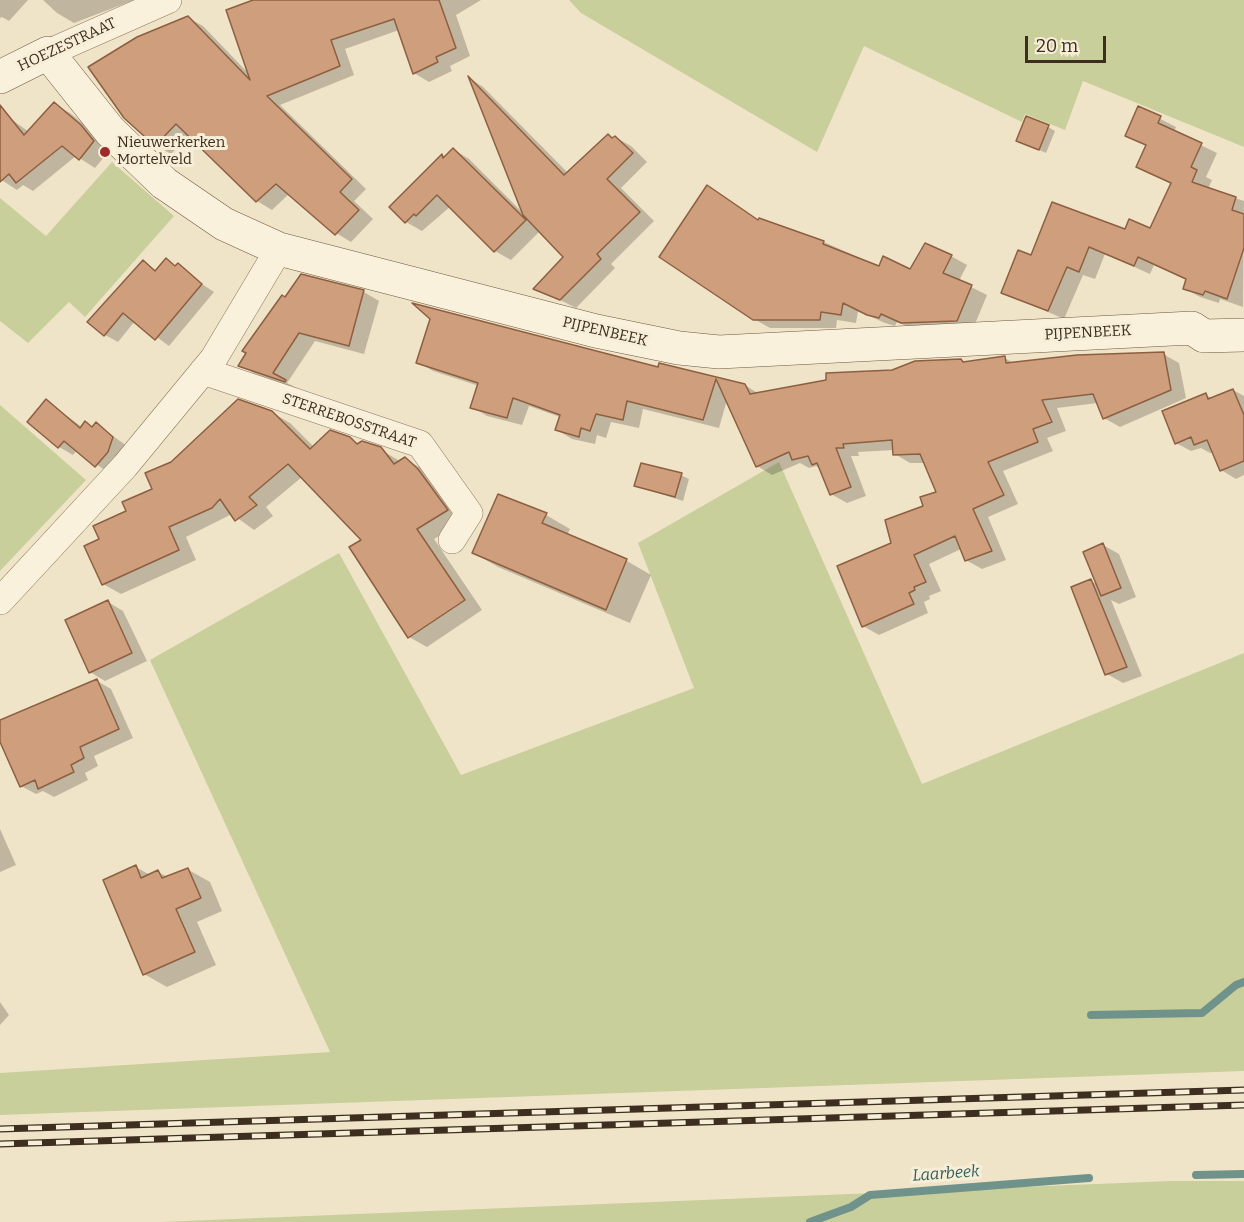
<!DOCTYPE html>
<html>
<head>
<meta charset="utf-8">
<style>
  body { margin:0 }
  #map { position:relative; width:1244px; height:1222px; overflow:hidden; background:#f0e4c8; font-family:Bitter,serif }
  canvas { display:block }
  .scale { position:absolute; left:1025px; top:36px; width:81px; height:27px; box-sizing:border-box; border:3px solid #3d2e20; border-top:0; padding-left:8px; font-size:18px; line-height:21px; white-space:nowrap; color:#3d2e20; -webkit-text-stroke:4px #f7eed8; paint-order:stroke }
</style>
</head>
<body>
<div id="map">
<canvas width="1244" height="1222"></canvas>
<div class="scale">20 m</div>
</div>
<script>
const g = document.querySelector('canvas').getContext('2d');
g.lineJoin = 'round';
function fill(path, color) {
  g.fillStyle = color;
  g.fill(path, 'evenodd');
}
function stroke(path, color, width, dash) {
  g.strokeStyle = color;
  g.lineWidth = width;
  g.lineCap = dash ? 'butt' : 'round';
  g.setLineDash(dash || []);
  g.stroke(path);
}
function write(font, color, halo, rows, align = 'center') {
  g.font = font + ' Bitter,serif';
  g.lineWidth = 6;
  g.setLineDash([]);
  g.textBaseline = 'middle';
  g.strokeStyle = halo;
  g.fillStyle = color;
  for (const [text, x, y, turn = 0] of rows) {
    g.save();
    g.translate(x, y);
    g.rotate((+turn || 0) * Math.PI / 180);
    g.textAlign = isNaN(turn) ? turn : align;
    if (halo) g.strokeText(text, 0, 0);
    g.fillText(text, 0, 0);
    g.restore();
  }
}
const green = new Path2D(`
  M569,0H1244V147L1083,81L1065,130L1025,114L1022,122L864,46L817,152L581,13Z
  M112,162L174,216L85,317L69,302L28,343L0,321V198L46,236Z
  M0,405L86,480L0,571Z
  M779,462L922,784L1244,653V1071L0,1115V1073L330,1052L150,660L339,553L461,775L694,688L638,543Z
  M1170,1181H1244V1222H160Z`);
const shadow = new Path2D(`
  M0,0H28L9,21L2,17L0,18Z
  M43,0H134L74,23L57,13Z
  M258,0H481L456,15L470,56L450,66L452,71L429,82L414,73L399,30L345,49L354,75L280,105L366,189L354,201L373,219L351,242L336,233L290,193L272,210L257,201L189,135L171,154L156,145L125,117L188,18L203,26L250,75Z
  M471,79L483,87L568,173L615,137L631,146L647,162L621,188L654,221L611,264L615,268L576,308L536,288L565,257L540,231L511,260L495,251L451,206L422,231L406,222L442,156L445,158L453,149L469,159L523,213Z
  M54,104L70,113L97,135L109,151L95,168L76,156L33,191L23,185L17,190L0,179V128L11,119L29,132Z
  M1139,108L1176,127L1174,132L1217,153L1206,177L1212,180L1208,189L1244,201L1243,307L1220,299L1219,303L1200,297L1184,288L1187,280L1154,265L1150,274L1105,254L1095,279L1083,275L1064,319L1003,292L1031,257L1126,231L1151,230L1172,183L1147,146L1127,135Z
  M1048,127L1055,131L1046,153L1026,144Z
  M759,220L824,242L880,267L911,271L951,256L967,265L959,281L987,295L973,329L918,331L897,322L895,326L885,323L858,311L856,323L837,320L836,328H770L754,319Z
  M166,260L214,292L169,346L135,321L118,342L105,335L143,262L157,271Z
  M301,276L364,292L379,301L364,354L315,341L287,383L299,389L255,374L240,365Z
  M1163,354L1179,363L1186,398L1120,427L1104,418L1098,403L1057,408L1066,431L1047,438L1053,451L1003,471L1018,504L988,517L1006,560L982,569L966,560L961,549L929,564L941,591L929,596L930,599L924,602L928,613L879,635L863,626L893,544L938,493L925,463H910L895,454L894,450L858,452L859,456H851L866,496L847,503L831,494L821,469L816,466L809,468L800,463L772,475L757,466L727,400L719,428L643,409L639,428L611,422L606,438L597,435L595,444L572,439L557,430L560,417L529,406L522,425L487,416L472,407L479,386L433,371L418,362L659,369L660,365L745,385L759,394L960,360L966,363L1004,358L1014,363Z
  M1233,390L1244,396V475L1236,479L1221,470L1213,452L1210,453L1201,448L1191,451L1176,443L1206,395L1213,399Z
  M46,401L82,427L86,423L93,428L96,424L127,446L110,474L77,450L73,455L59,447Z
  M271,412L290,423L314,447L350,439L359,444L380,449L401,462L405,459L423,469L464,521L434,539L482,610L427,647L409,637L363,540L302,477L266,507L273,516L254,530L232,514L186,537L196,560L121,594L103,584L101,540L128,511L154,490L172,464Z
  M681,475L689,479L683,501L636,486Z
  M546,515L570,529L567,535L627,561L651,575L630,623L498,567L474,553Z
  M1103,545L1119,554L1136,597L1119,604L1111,600L1142,676L1123,683L1107,674L1091,581L1099,585Z
  M108,602L123,611L147,661L105,681L90,672Z
  M97,681L111,689L133,738L94,756L98,766L85,773L88,780L54,797L43,791L36,794L21,786L0,738V722Z
  M0,829L16,865L0,872Z
  M136,867L150,875L158,872L168,877L187,869L210,882L222,911L197,922L216,965L167,987L144,974L105,881Z
  M0,1002L9,1015L0,1025Z`);
const stream = new Path2D(`
  M1091,1015L1202,1013L1236,985L1244,982
  M1196,1175L1244,1174
  M810,1222L851,1207L870,1195L1089,1178`);
const building = new Path2D(`
  M253,0H439L456,48L436,57L438,62L413,74L394,19L331,40L340,66L267,96L352,179L340,192L359,210L335,235L276,184L256,202L176,124L155,146L124,118L88,67L137,37L188,16L250,80L226,10Z
  M468,76L564,175L608,134L612,138L615,136L633,153L607,179L640,212L597,254L601,259L560,300L533,289L563,257L523,215Z
  M54,102L81,125L94,141L79,160L62,146L16,183L9,174L0,182V105L24,135Z
  M1138,106L1161,116L1158,123L1202,143L1191,167L1197,170L1192,182L1236,197L1232,210L1244,214V248L1227,299L1205,291L1203,295L1183,289L1186,279L1138,257L1134,266L1089,247L1079,272L1067,267L1048,311L1001,293L1018,250L1031,255L1052,202L1125,229L1129,219L1150,228L1171,183L1136,167L1146,145L1125,136Z
  M1026,116L1049,125L1039,150L1016,141Z
  M453,148L526,220L494,252L437,195L416,216L414,214L405,223L389,207L442,154L443,158Z
  M707,185L758,220L759,218L824,241L823,244L879,266L883,256L910,269L925,243L952,255L943,273L972,285L957,321L901,323L881,314L879,318L867,315L843,303L841,315L821,312L820,320H753L659,257Z
  M166,258L175,266L178,263L202,284L155,340L123,313L104,336L87,322L143,260L155,271Z
  M301,274L364,290L349,346L299,333L273,373L286,380L285,382L238,366L246,353L242,351L282,295L285,297Z
  M412,303L658,367L659,363L745,384L750,394L826,380V373L892,370L915,361L961,359L963,362L1005,356L1006,363L1077,355L1164,352L1171,390L1103,419L1093,394L1042,400L1052,422L1033,429L1038,442L988,462L1004,495L973,509L992,551L965,561L955,536L914,555L926,582L914,587L915,590L909,593L914,604L862,627L837,566L891,543L885,520L923,506L920,497L936,492L920,454L893,455L892,440L843,444L844,448H836L851,487L830,495L817,463L812,465L808,456L792,460L789,452L756,467L716,379L703,420L627,401L623,420L596,414L590,431L581,428L579,437L555,430L560,415L513,398L507,418L470,408L478,383L416,363L430,319Z
  M1233,389L1244,415V461L1220,471L1207,440L1194,445L1191,437L1175,444L1162,411L1206,393L1208,399Z
  M46,399L80,428L85,421L92,427L96,422L113,437L108,452L95,467L64,441L58,448L27,422Z
  M238,399L272,411L310,449L330,430L350,437L357,444L362,441L381,447L394,464L405,457L418,469L448,510L417,529L465,600L408,638L349,547L361,540L288,464L249,497L257,505L235,521L220,499L212,508L169,527L179,550L102,585L84,546L99,539L93,526L126,511L122,502L152,489L145,473L171,462Z
  M641,463L682,473L675,497L634,486Z
  M498,494L547,513L542,523L627,559L606,610L472,553Z
  M1103,543L1121,588L1101,596L1083,552Z
  M1091,579L1127,667L1105,675L1071,587Z
  M108,600L132,653L89,673L65,620Z
  M97,679L119,729L80,747L84,758L71,765L74,772L38,789L35,780L20,787L0,742V720Z
  M136,865L141,878L158,870L162,878L188,868L201,898L176,909L195,952L143,975L103,880Z`);
const street = new Path2D(`
  M48,53L168,0
  M203,371L420,444L469,513L452,540
  M0,601L125,466L214,358L279,249`);
const secondary = new Path2D(`
  M0,77L48,53L110,131L164,183L224,224L279,249L596,331L679,348L719,352L1192,328L1204,336L1244,335`);
const rail = new Path2D(`
  M0,1129L1244,1090
  M0,1144L1244,1105`);
const markers = [
  [105,152,6,"#9e2a2b"]
];
const streetNames = [
  ["HOEZESTRAAT",67,45,-25],
  ["PIJPENBEEK",605,332,13],
  ["PIJPENBEEK",1088,333,-3],
  ["STERREBOSSTRAAT",349,421,19]
];
const poiNames = [
  ["Nieuwerkerken",117,143],
  ["Mortelveld",117,160]
];
const waterNames = [
  ["Laarbeek",946,1174,-4]
];
fill(green, '#c9cf9b');
fill(shadow, '#0003');
stroke(stream, '#6f938a', 8);
fill(building, '#cf9f7d');
stroke(building, '#8d5f41', 1.5);
stroke(street, '#8d765c', 28);
stroke(secondary, '#6f573f', 34);
stroke(street, '#faf1dc', 27);
stroke(secondary, '#faf1dc', 33);
stroke(rail, '#3d2e20', 7);
stroke(rail, '#f7eed8', 4.5, [14]);
for (const [x, y, r, color] of markers) {
  const dot = new Path2D();
  dot.arc(x, y, r, 0, 2 * Math.PI);
  g.fillStyle = color;
  g.fill(dot);
  stroke(dot, '#f7eed8', 2);
}
write('15px', '#3d2e20', '#f7eed8', streetNames);
write('15px', '#3d2e20', '#f7eed8', poiNames, 'left');
write('italic 16px', '#2f5d5a', '#f7eed8', waterNames);
</script>
</body>
</html>
